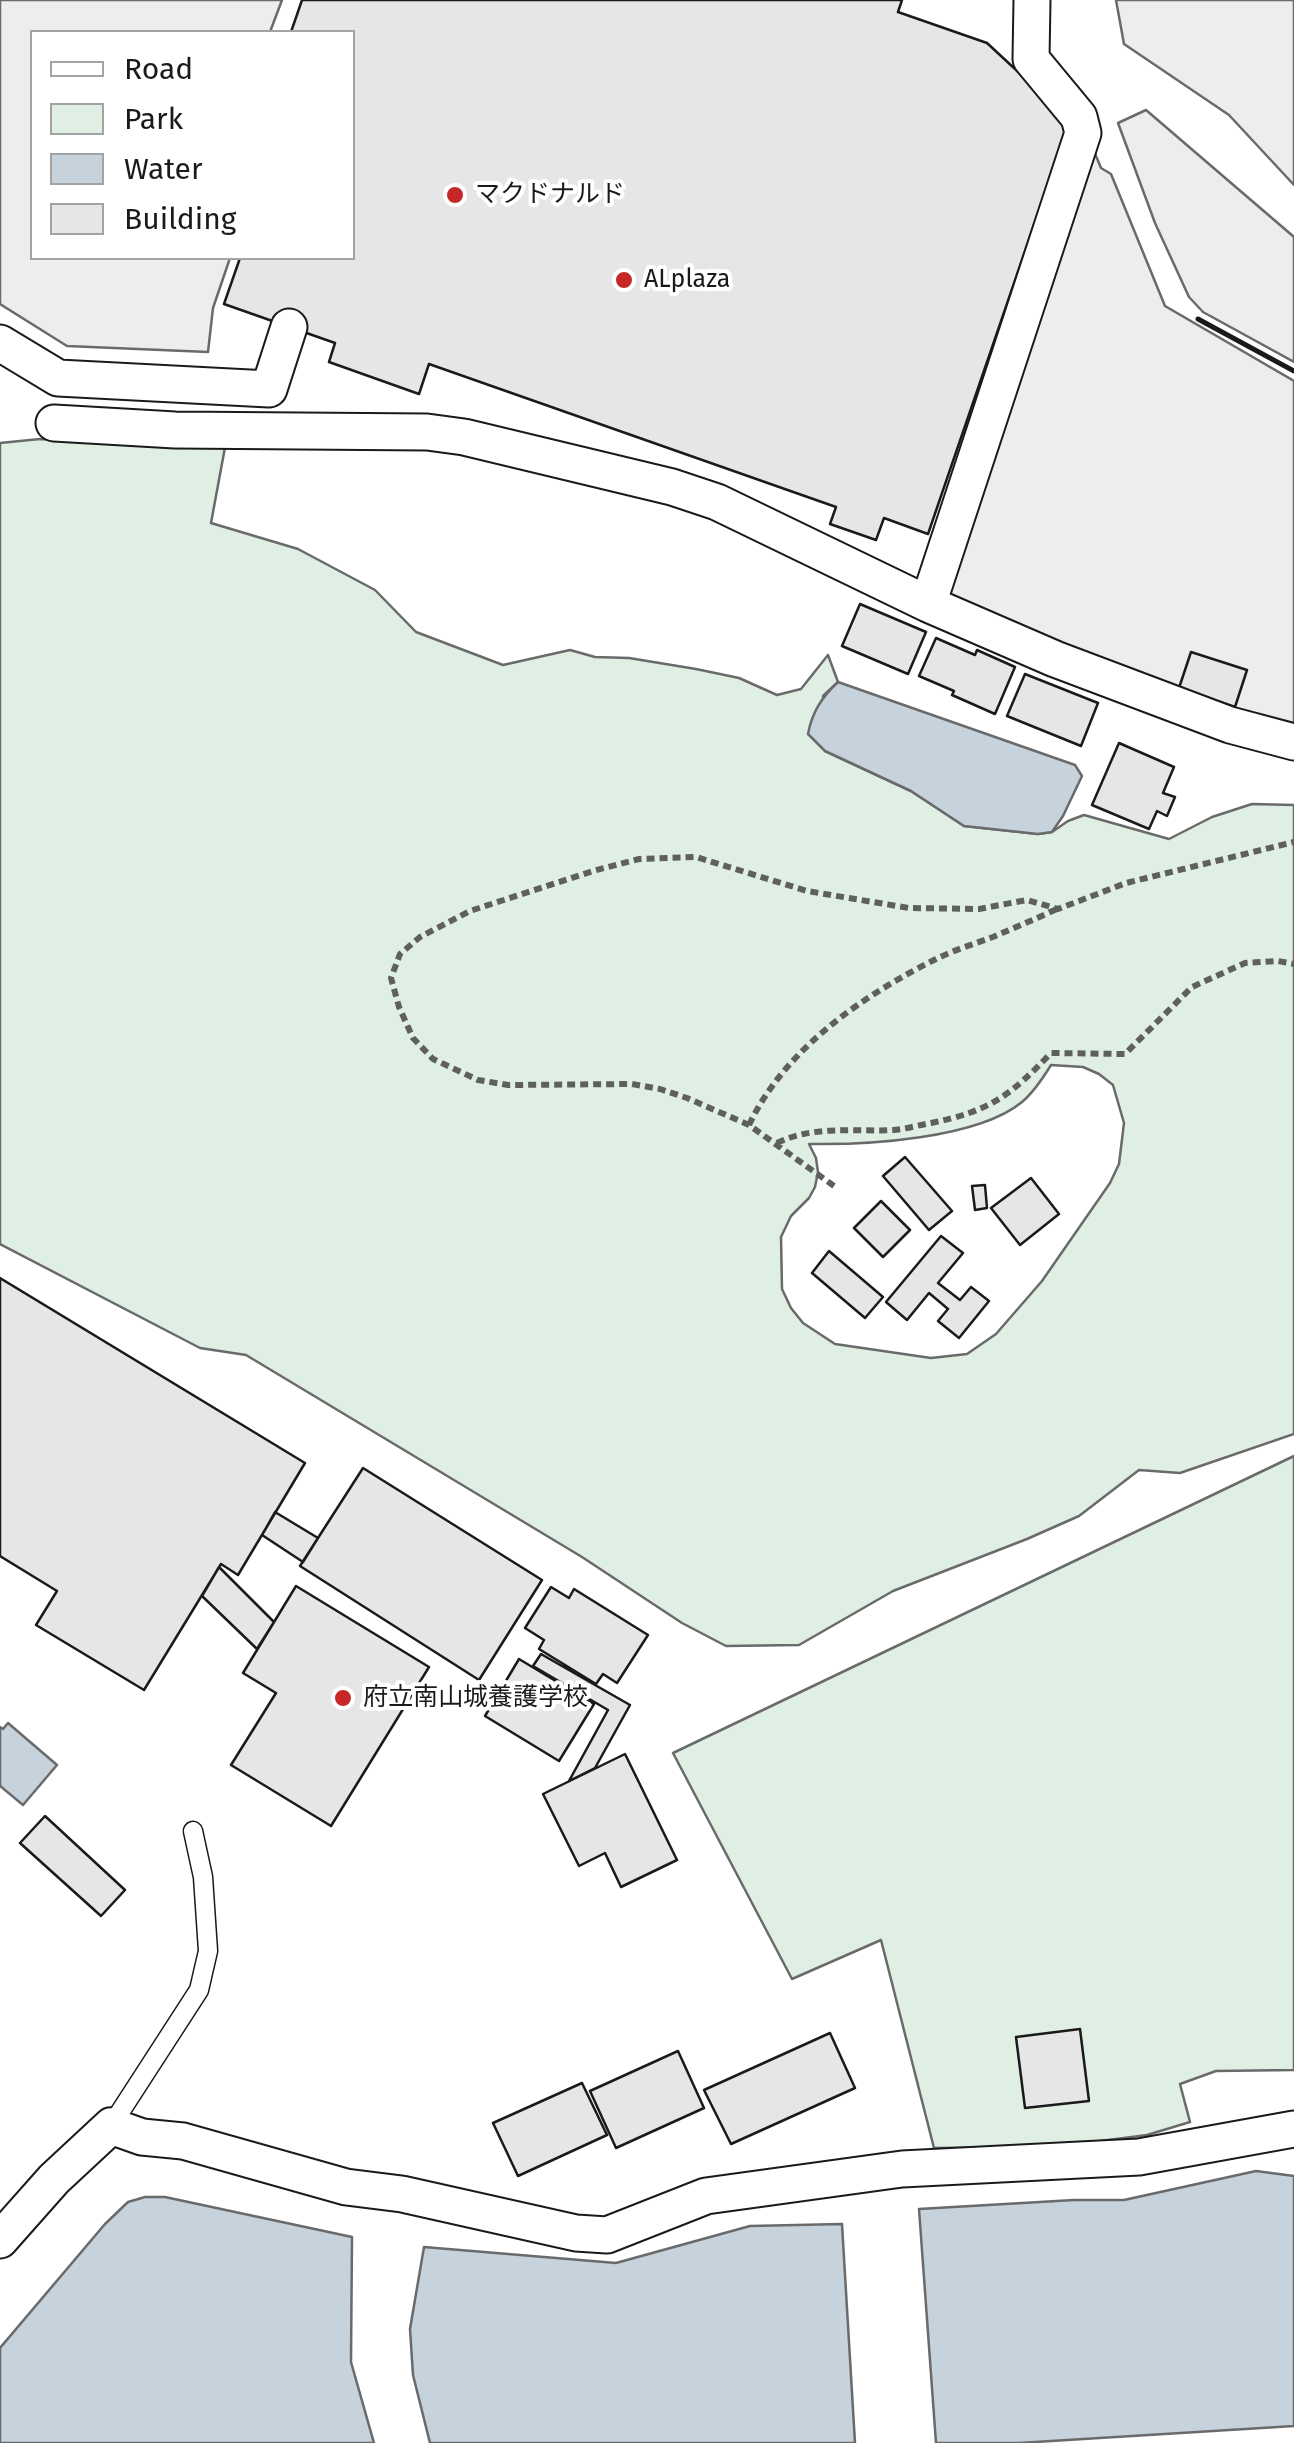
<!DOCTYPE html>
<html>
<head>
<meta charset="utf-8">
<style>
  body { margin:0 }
  #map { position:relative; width:1294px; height:2443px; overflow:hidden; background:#fff; font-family:"Fira Sans",sans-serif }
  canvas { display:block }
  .legend { position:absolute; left:30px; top:30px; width:325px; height:230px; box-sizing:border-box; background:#fff; border:2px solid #a3a3a3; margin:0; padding:12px 18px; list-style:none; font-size:30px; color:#1a1a1a }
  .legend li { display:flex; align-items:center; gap:20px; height:50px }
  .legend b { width:50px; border:2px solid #a3a3a3 }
</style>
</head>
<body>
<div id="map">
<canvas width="1294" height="2443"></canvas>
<ul class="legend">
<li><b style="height:12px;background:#fff"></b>Road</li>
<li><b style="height:28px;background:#e0efe3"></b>Park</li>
<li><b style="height:28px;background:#c6d2dc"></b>Water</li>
<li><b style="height:28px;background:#e6e6e6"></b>Building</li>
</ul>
</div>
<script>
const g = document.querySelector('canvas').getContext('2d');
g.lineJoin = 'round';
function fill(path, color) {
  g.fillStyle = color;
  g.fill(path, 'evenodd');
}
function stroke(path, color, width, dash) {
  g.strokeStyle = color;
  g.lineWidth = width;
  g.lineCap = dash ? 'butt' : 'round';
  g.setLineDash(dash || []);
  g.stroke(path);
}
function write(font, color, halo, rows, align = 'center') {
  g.font = font + ' "Fira Sans","Noto Sans JP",sans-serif';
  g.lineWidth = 8;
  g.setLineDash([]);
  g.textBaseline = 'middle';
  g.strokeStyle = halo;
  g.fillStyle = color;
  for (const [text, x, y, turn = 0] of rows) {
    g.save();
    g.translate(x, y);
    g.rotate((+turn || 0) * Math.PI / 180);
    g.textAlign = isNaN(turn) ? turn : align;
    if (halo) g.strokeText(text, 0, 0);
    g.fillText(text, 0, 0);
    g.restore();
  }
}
const green = new Path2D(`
  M40,439L226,442L211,523L298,549L375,590L416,632L503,665L570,650L595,657L629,658L696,669L739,678L777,695L801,689L828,655L838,682L823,696L825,751L911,791L964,826L1038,834L1052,832L1068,821L1084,815L1169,839L1212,817L1252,804L1294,805V1434L1180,1473L1139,1470L1079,1516L1027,1539L893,1591L799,1645L726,1646L682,1623L582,1557L246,1355L200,1348L0,1244V443ZM1051,1065L1083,1067L1099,1074L1113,1085L1124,1123L1119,1164L1110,1183L1042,1281L996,1334L967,1354L931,1358L835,1344L803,1323L791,1308L782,1289L781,1237L791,1216L809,1198L815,1187L818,1172L816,1158L809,1144C866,1145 977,1139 1022,1102C1034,1092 1043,1078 1051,1065Z
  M1294,1456V2070L1216,2071L1180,2084L1190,2122L1147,2135L1054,2147L934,2148L881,1940L792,1979L673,1753Z`);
const parking = new Path2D(`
  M0,0H282L270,32H32V258H230L213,308L208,352L67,346L0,304Z
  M1116,0H1294V185L1229,115L1124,44Z
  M1146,110L1294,237V362L1203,312L1189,297L1155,223L1118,123Z
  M1091,144L1101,168L1111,174L1165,306L1294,381V733L948,602V575Z`);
const water = new Path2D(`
  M838,682L1075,765L1082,776L1063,816L1052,832L1038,834L964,826L911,791L825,751L808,734C812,712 822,697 838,682Z
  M8,1723L57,1765L23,1805L0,1786V1727L3,1729Z
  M1256,2171L1294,2176V2426L1019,2443H936L919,2209L1074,2200H1124Z
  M145,2197H165L352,2237L351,2362L374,2443H0V2348L105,2224L128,2202Z
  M842,2224L855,2443H430L413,2375L410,2329L424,2247L616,2263L750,2226Z`);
const building = new Path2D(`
  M302,0H902L898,12L987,43L1070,120L928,534L884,518L876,540L830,524L836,507L429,364L419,394L329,362L335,343L224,304L240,258H352V32H291Z
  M860,604L926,632L908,674L842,646Z
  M936,638L975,655L977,650L1015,667L995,714L952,695L954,691L919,676Z
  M1191,652L1247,670L1235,707L1179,688Z
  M1025,674L1098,703L1081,746L1007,716Z
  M1119,743L1174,767L1163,793L1175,797L1167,816L1157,811L1149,829L1092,805Z
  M905,1157L952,1211L929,1230L883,1176Z
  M1031,1178L1059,1214L1020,1245L991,1208Z
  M985,1185L987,1208L975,1210L972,1186Z
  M881,1201L910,1230L883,1257L854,1228Z
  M941,1236L963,1253L938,1283L960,1300L971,1287L989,1301L959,1338L938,1321L948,1309L929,1293L907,1320L886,1302Z
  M829,1251L883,1297L865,1318L812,1273Z
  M0,1278L305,1463L238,1575L221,1564L144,1690L36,1625L57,1591L0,1556Z
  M363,1468L542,1580L479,1680L300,1566Z
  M275,1512L318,1538L303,1562L262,1535Z
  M219,1567L274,1622L257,1649L202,1596Z
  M296,1586L429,1667L331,1826L231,1765L276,1693L243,1673Z
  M551,1587L569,1598L574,1589L648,1635L617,1683L603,1674L596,1684L539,1649L544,1640L525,1628Z
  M541,1654L630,1705L595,1768L569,1781L608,1710L533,1666Z
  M519,1659L594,1704L559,1761L485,1716Z
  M625,1754L677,1860L621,1887L605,1853L579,1866L543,1794Z
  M45,1816L125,1890L101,1916L20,1843Z
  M1080,2029L1089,2101L1025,2108L1016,2037Z
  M830,2033L855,2088L731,2144L704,2090Z
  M678,2051L704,2108L616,2148L590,2091Z
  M582,2083L607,2135L518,2176L493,2123Z`);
const path = new Path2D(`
  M749,1125C785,1049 862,996 936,959C954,950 974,944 993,937C1014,928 1035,919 1057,909
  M777,1143C814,1125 853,1132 893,1130C906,1129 919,1125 931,1123C990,1111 1010,1096 1051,1053L1125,1054L1192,987L1245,963L1278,961L1294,964
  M834,1186L749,1125L687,1098L660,1089L632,1084L508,1085L478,1080L433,1059L413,1038L399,1007L391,978L400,954L420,937L470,911L593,871L639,859L696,857L807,891L909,908L979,909L1027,900L1058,909L1126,883L1294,842`);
const lane = new Path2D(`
  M111,2126L199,1990L208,1951L203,1877L193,1831`);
const street = new Path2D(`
  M0,343L58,378L269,389L289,327
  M54,423L175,430L427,432L464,437L672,487L717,502L928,604L1055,659L1230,725L1294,742
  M928,604L1083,133L1079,117L1031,59L1032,0
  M0,2240L54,2179L111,2126L142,2137L183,2141L346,2187L402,2194L576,2233L607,2235L706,2196L902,2169L1139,2157L1294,2129`);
const wall = new Path2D(`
  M1198,319L1294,371`);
const markers = [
  [455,195,10,"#c62828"],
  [624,280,10,"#c62828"],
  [343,1698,10,"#c62828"]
];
const poiNames = [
  ["マクドナルド",475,195],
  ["ALplaza",644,280],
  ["府立南山城養護学校",363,1698]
];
fill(green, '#e0efe3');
stroke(green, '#6a6a6a', 2.5);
fill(parking, '#ededed');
stroke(parking, '#6a6a6a', 2.5);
fill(water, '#c6d2dc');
stroke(water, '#6a6a6a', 2.5);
fill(building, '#e6e6e6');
stroke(building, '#1a1a1a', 2.5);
stroke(lane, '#1a1a1a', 21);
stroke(street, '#1a1a1a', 39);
stroke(path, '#5f5f5f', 6, [8, 5]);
stroke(lane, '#fff', 18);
stroke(street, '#fff', 35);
stroke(wall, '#1a1a1a', 5);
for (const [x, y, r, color] of markers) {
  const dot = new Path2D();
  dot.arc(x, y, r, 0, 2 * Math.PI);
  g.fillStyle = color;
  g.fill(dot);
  stroke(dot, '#fff', 4);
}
write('25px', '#1a1a1a', '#fff', poiNames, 'left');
</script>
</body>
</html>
